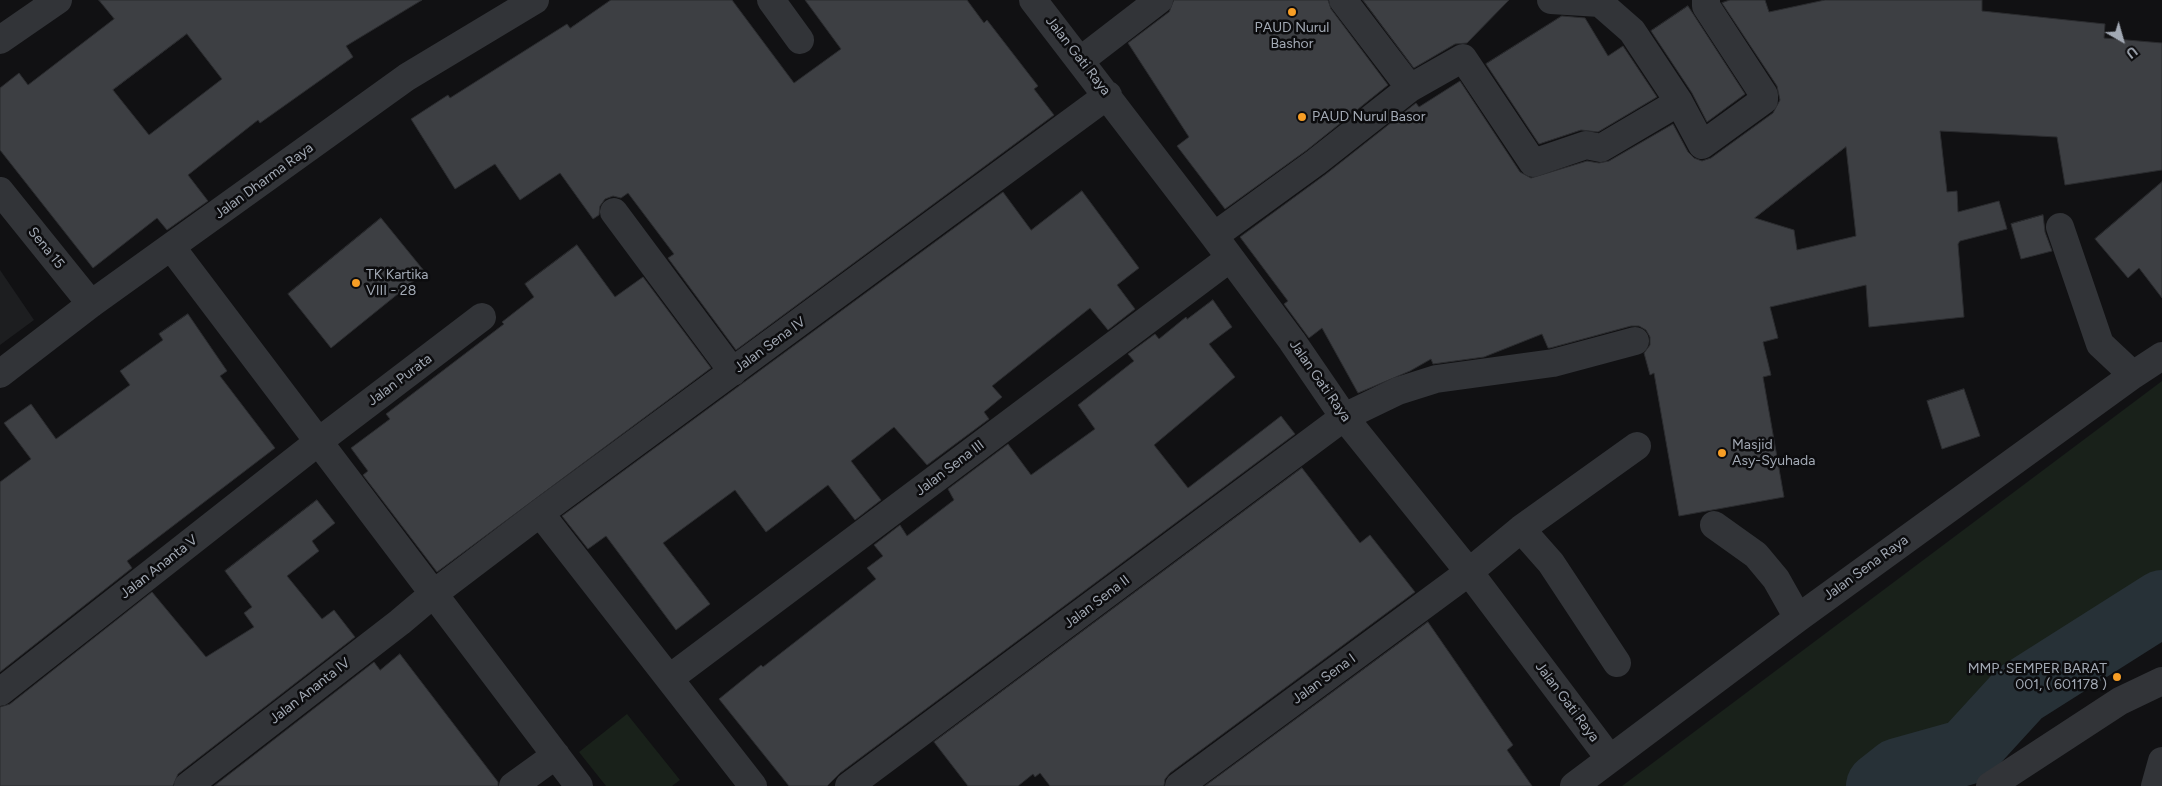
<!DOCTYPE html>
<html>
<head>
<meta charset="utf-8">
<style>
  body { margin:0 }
  #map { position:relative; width:2162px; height:786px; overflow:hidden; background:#111113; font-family:Figtree,sans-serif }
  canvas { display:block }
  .north { position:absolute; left:2097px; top:15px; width:50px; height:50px; -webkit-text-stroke:4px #0c0c0e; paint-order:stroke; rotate:142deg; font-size:14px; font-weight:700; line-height:20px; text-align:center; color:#a2a9b4 }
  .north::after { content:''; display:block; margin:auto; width:18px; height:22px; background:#a2a9b4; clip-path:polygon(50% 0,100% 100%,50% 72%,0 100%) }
</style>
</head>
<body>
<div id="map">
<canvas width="2162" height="786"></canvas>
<div class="north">U</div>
</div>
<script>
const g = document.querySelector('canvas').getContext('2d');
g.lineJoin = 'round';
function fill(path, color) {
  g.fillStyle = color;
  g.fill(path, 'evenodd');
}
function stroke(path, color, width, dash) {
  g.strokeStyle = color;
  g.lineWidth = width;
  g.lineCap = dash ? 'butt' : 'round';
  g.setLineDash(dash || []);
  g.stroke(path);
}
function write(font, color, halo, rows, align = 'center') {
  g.font = font + ' Figtree,sans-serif';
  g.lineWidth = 5;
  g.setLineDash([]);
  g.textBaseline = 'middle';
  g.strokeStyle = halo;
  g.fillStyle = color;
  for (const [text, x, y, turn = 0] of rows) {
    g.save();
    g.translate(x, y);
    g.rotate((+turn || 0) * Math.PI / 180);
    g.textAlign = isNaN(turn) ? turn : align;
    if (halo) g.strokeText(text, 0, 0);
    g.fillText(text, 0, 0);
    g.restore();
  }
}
const built = new Path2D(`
  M0,270L34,320L0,345Z`);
const green = new Path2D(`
  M2162,381V607L1917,786H1622Z
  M627,714L680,780L672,786H606L579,752Z`);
const river = new Path2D(`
  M1879,786L1898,771L1966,752L2020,693L2162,603`);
const building = new Path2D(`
  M99,0H422L346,46L353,57L260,123L258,120L188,175L208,201L167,230L157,218L93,268L0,150V88L19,73L28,85L114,19ZM187,34L222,79L149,135L113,90Z
  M611,0H732L794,83L841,49L805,0H967L984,23L987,20L1038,86L1034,89L1054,115L736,350L668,258L674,254L628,193L621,198L613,196L605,199L600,206L599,215L593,219L560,173L520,200L495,164L455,189L411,119L448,95L450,98L567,24L570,28Z
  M1174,0H1328L1331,9L1388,85L1307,150L1225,209L1177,146L1189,137L1128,43L1169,12Z
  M1363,0H1509L1467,43L1455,44L1414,68Z
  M1730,0H1765L1769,12L1825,0H1982V11L2105,24L2104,38L2162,43V170L2065,185L2057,137L1940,131L1947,192L1957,191L1958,212L1999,201L2007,229L1960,241L1958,244L1964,317L1869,327L1866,285L1770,307L1778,338L1763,342L1771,375L1763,377L1784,497L1679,516L1654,373L1650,375L1644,353L1650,345V337L1646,330L1639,326H1631L1550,348H1548L1542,334L1484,357L1433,364L1431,359L1410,371L1358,393L1322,328L1309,338L1284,304L1288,301L1240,237L1326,174L1416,103L1419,107L1460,81L1520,172L1531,178L1587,161L1599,163L1609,161L1673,124L1688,152L1694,158L1702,161L1711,158L1773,113L1780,100L1777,86L1722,3ZM1846,147L1856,236L1797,250L1794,230L1755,218Z
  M1688,6L1745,94L1707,122L1692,93L1651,31Z
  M1562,16L1585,18L1608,56L1623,46L1657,97L1598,132L1581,130L1539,144L1486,64Z
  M2162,182V298L2139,268L2128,278L2095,239Z
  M1082,191L1139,268L1117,285L1135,309L1108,330L1090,308L992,386L1002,397L984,412L989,419L927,465L894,427L851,461L881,500L855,520L828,485L766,532L735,490L663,543L710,604L676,630L606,536L588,549L562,516L1003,192L1031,230Z
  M2043,215L2045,232L2052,251L2021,259L2011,224Z
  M381,218L425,272L331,348L288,294Z
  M577,245L615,297L643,277L711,368L437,572L363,475L368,471L351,448L390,419L386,414L504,324L502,322L534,297L525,284Z
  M1213,300L1232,327L1209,344L1235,377L1154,445L1188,488L1281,416L1295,434L840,773L827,786H789L719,699L761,665L763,667L876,579L867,568L883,556L874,545L900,525L907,536L954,500L948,489L1008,444L1031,475L1095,429L1078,405L1134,361L1128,354L1155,334L1159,339L1186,317L1187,319Z
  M188,314L227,371L220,376L275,448L127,561L132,568L0,672V482L31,459L4,423L31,404L56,439L130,385L120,371L163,340L159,334Z
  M1964,389L1980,436L1942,449L1927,401Z
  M1302,468L1360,543L1370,535L1415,592L1170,773L1165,779L1164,786H1050L1040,773L1035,777L1033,774L1018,786H968L934,742Z
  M317,500L335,523L312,541L319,551L287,576L322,619L334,610L355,637L178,774L173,786H0V707L10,704L152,592L206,657L254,627L244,613L252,607L225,571Z
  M1428,622L1513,745L1507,750L1532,786H1205Z
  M400,654L498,782V786H214L374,662L380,670Z`);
const minor = new Path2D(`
  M771,0L800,40
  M1033,0L1214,236L1292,341L1344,417L1469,572L1610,759
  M1343,0L1410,88L1463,58L1533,163L1586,145L1601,148L1679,102
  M1551,0L1600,3L1632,31L1679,102L1702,145L1764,100V95L1706,6V0
  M0,40L58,0
  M1081,60L1159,0
  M0,191L91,304
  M614,212L733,372
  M2060,227L2100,344L2133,375
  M1214,236L1316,162L1410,88
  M172,248L579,786
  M0,374L91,304L407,77L535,0
  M540,513L753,786
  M1714,525L1756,555L1776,579L1798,618
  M1521,529L1551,563L1617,663
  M670,678L1230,258
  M0,692L327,435L482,317
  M188,786L400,622L432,595L540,513L1108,95
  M513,786L556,755
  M849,786L1344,417L1398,391L1436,379L1553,363L1635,341
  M1179,786L1469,572L1521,529L1637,446
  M1574,786L1798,618L2133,375L2162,356
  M1990,786L2120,701L2162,681
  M2155,786L2162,761`);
const markers = [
  [1292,12,5,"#f79e25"],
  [1302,117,5,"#f79e25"],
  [356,283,5,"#f79e25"],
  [1722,453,5,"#f79e25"],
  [2117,677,5,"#f79e25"]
];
const poiNames = [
  ["PAUD Nurul",1292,28,"center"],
  ["Bashor",1292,44,"center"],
  ["PAUD Nurul Basor",1312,117],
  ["TK Kartika",366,275],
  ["VIII - 28",366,291],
  ["Masjid",1732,445],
  ["Asy-Syuhada",1732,461],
  ["MMP. SEMPER BARAT",2107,669,"right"],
  ["001, ( 601178 )",2107,685,"right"]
];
const streetNames = [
  ["Jalan Gati Raya",1078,56,52],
  ["Jalan Dharma Raya",264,181,-36],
  ["Sena 15",46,248,51],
  ["Jalan Sena IV",770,345,-36],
  ["Jalan Purata",400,380,-37],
  ["Jalan Gati Raya",1320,381,55],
  ["Jalan Sena III",950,468,-37],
  ["Jalan Ananta V",159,567,-38],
  ["Jalan Sena Raya",1866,568,-36],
  ["Jalan Sena II",1097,602,-37],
  ["Jalan Sena I",1324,679,-36],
  ["Jalan Ananta IV",310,691,-38],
  ["Jalan Gati Raya",1567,702,53]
];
fill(built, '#1d1e20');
fill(green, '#19211a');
stroke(river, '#273137', 66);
fill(building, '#3d3f43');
stroke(building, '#2b2c2f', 1);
stroke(minor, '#323438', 28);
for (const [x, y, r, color] of markers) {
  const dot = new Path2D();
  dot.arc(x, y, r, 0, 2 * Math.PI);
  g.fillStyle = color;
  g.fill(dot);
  stroke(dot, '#0c0c0e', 2);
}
write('14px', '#a2a9b4', '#0c0c0e', poiNames, 'left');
write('14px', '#a2a9b4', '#0c0c0e', streetNames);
</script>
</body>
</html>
